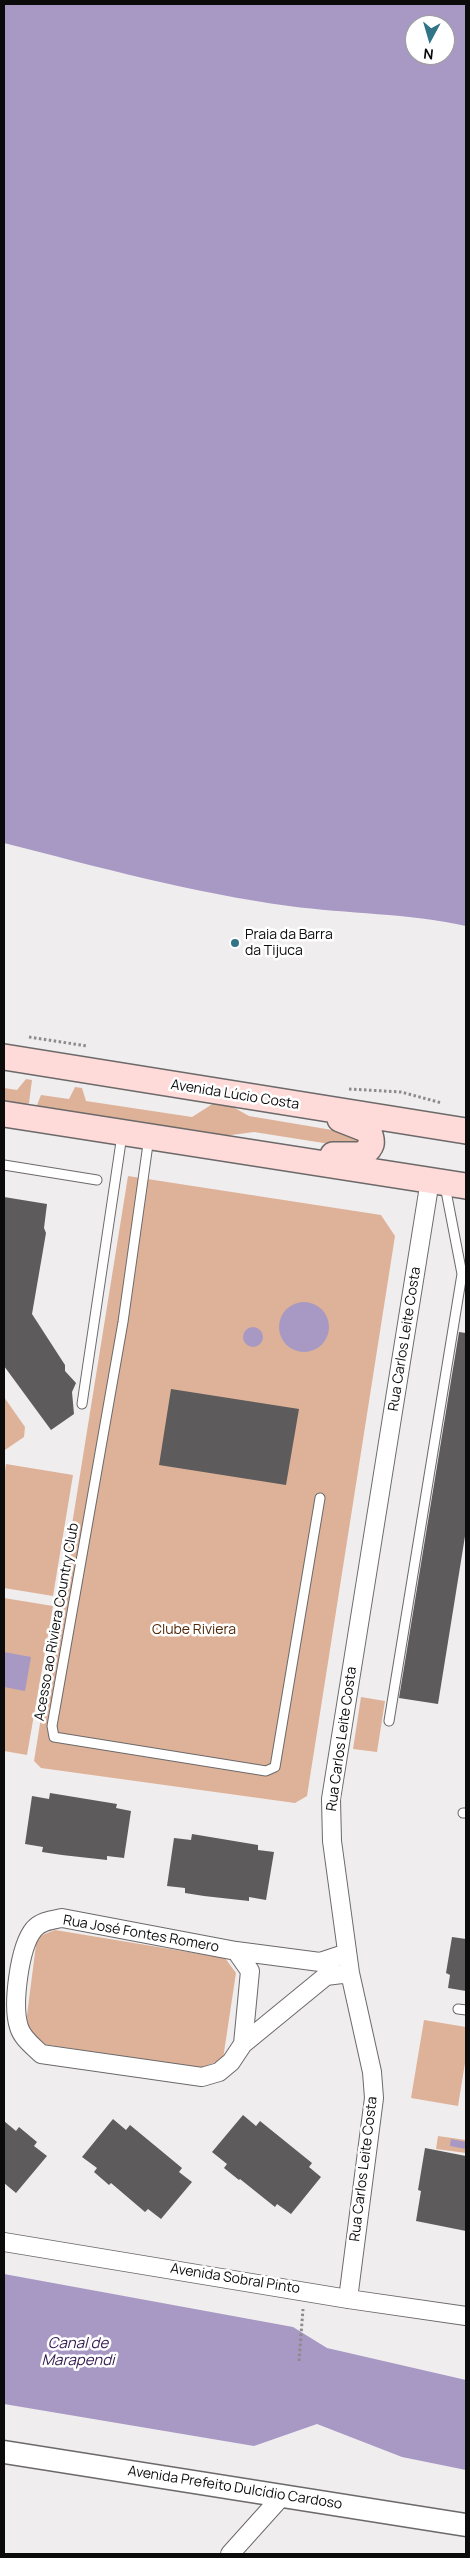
<!DOCTYPE html>
<html>
<head>
<meta charset="utf-8">
<style>
  body { margin:0 }
  #map { position:relative; width:470px; height:2558px; overflow:hidden; background:#f0edee; font-family:Manrope,sans-serif }
  canvas { display:block }
  .frame { position:absolute; inset:0; border:5px solid #0c0b0b; pointer-events:none }
  .north { position:absolute; left:405px; top:15px; width:50px; height:50px; box-sizing:border-box; background:#fff; border:1px solid #9e9d9d; border-radius:50%; rotate:186deg; font-size:14px; font-weight:700; line-height:20px; text-align:center; color:#0c0b0b }
  .north::after { content:''; display:block; margin:auto; width:18px; height:22px; background:#317485; clip-path:polygon(50% 0,100% 100%,50% 72%,0 100%) }
</style>
</head>
<body>
<div id="map">
<canvas width="470" height="2558"></canvas>
<div class="frame"></div>
<div class="north">N</div>
</div>
<script>
const g = document.querySelector('canvas').getContext('2d');
g.lineJoin = 'round';
function fill(path, color) {
  g.fillStyle = color;
  g.fill(path, 'evenodd');
}
function stroke(path, color, width, dash) {
  g.strokeStyle = color;
  g.lineWidth = width;
  g.lineCap = dash ? 'butt' : 'round';
  g.setLineDash(dash || []);
  g.stroke(path);
}
function write(font, color, halo, rows, align = 'center') {
  g.font = font + ' Manrope,sans-serif';
  g.lineWidth = 5;
  g.setLineDash([]);
  g.textBaseline = 'middle';
  g.strokeStyle = halo;
  g.fillStyle = color;
  for (const [text, x, y, turn = 0] of rows) {
    g.save();
    g.translate(x, y);
    g.rotate((+turn || 0) * Math.PI / 180);
    g.textAlign = isNaN(turn) ? turn : align;
    if (halo) g.strokeText(text, 0, 0);
    g.fillText(text, 0, 0);
    g.restore();
  }
}
const green = new Path2D(`
  M26,1079L32,1080L29,1103L24,1105L4,1102V1088L17,1090Z
  M75,1087L82,1088L86,1101L192,1117L214,1103L233,1107L249,1116L356,1134L362,1139L355,1148L254,1132L224,1136L42,1108L37,1105L41,1095L69,1099Z
  M128,1176L381,1215L395,1236L307,1796L295,1803L41,1768L34,1761Z
  M4,1397L25,1427L24,1437L5,1450Z
  M6,1464L73,1475L53,1596L4,1588V1478Z
  M4,1598L53,1606L27,1755L4,1751Z
  M361,1697L385,1701L377,1752L353,1749Z
  M55,1930L225,1958L236,1973L223,2059L201,2068L42,2044L26,2023L37,1937Z
  M424,2020L466,2027V2057L458,2106L411,2098Z
  M438,2136L466,2140V2153L436,2149Z`);
const water = new Path2D(`
  M4,4H466V926C408,913 348,914 289,906C193,893 98,867 4,843ZM415,25H445V55H415Z
  M279 1327a25 25 0 1 1 50 0a25 25 0 1 1-50 0Z
  M243 1337a10 10 0 1 1 20 0a10 10 0 1 1-20 0Z
  M4,1652L31,1657L25,1691L4,1687Z
  M451,2139L466,2142V2149L450,2146Z
  M4,2274L293,2327L327,2348L466,2380V2470L402,2457L317,2424L254,2446L4,2404Z`);
const building = new Path2D(`
  M4,1197L47,1204L44,1228L46,1233L32,1314L65,1365V1371L76,1383L72,1392L74,1414L51,1430L4,1366Z
  M459,1332L466,1333V1530L438,1704L399,1698Z
  M171,1389L299,1409L286,1485L159,1465Z
  M50,1793L117,1804L116,1808L131,1811L124,1858L107,1856V1860L62,1855L42,1852L43,1847L25,1844L32,1796L49,1799Z
  M192,1834L258,1845V1850L274,1852L266,1900L249,1897V1901L204,1896L185,1893V1888L167,1886L174,1838L191,1840Z
  M452,1937L466,1939V1991L448,1988L450,1975L446,1973Z
  M243,2115L256,2126L260,2121L312,2163L309,2167L321,2177L291,2214L277,2204L275,2207L240,2179L239,2180L224,2168L227,2164L212,2152Z
  M113,2119L126,2130L130,2125L182,2168L179,2172L192,2182L161,2219L148,2209L145,2212L111,2183L109,2185L94,2172L97,2168L82,2157Z
  M4,2121L16,2131L19,2127L37,2142L34,2146L47,2156L16,2193L4,2183Z
  M425,2148L466,2156V2231L416,2221L421,2191L418,2190Z`);
const path = new Path2D(`
  M29,1037L87,1046
  M349,1089L401,1092L442,1103
  M299,2361L303,2309`);
const service = new Path2D(`
  M149,1137L123,1322L52,1726L54,1737L266,1771L275,1767L320,1498
  M4,1165L97,1180
  M82,1404L122,1135
  M389,1721L462,1274L445,1186
  M463,1813H466
  M458,2009L466,2010`);
const minor = new Path2D(`
  M236,1951L320,1962L347,1953
  M243,2044L250,1971L236,1951L62,1918C52,1920 41,1921 34,1929C19,1947 12,2006 19,2027C22,2038 33,2046 41,2054L202,2077L219,2072L231,2062L243,2044L326,1976L350,1973
  M4,2242L348,2299L466,2316
  M348,2299L374,2098L372,2072L350,1973L332,1841L331,1799L430,1180
  M230,2554L283,2495`);
const tertiary = new Path2D(`
  M4,2452L466,2525`);
const secondary = new Path2D(`
  M4,1057L466,1131
  M4,1114L466,1186
  M333,1155H362C372,1147 374,1143 368,1130L340,1119`);
const markers = [
  [235,943,5,"#317485"]
];
const poiNames = [
  ["Praia da Barra",245,935],
  ["da Tijuca",245,951]
];
const streetNames = [
  ["Avenida Lúcio Costa",235,1095,9],
  ["Rua Carlos Leite Costa",405,1339,-81],
  ["Acesso ao Riviera Country Club",57,1622,-80],
  ["Rua Carlos Leite Costa",342,1739,-82],
  ["Rua José Fontes Romero",141,1934,10],
  ["Rua Carlos Leite Costa",364,2169,-83],
  ["Avenida Sobral Pinto",235,2279,9],
  ["Avenida Prefeito Dulcídio Cardoso",235,2488,9]
];
const parkNames = [
  ["Clube Riviera",194,1630]
];
const waterNames = [
  ["Canal de",78,2344],
  ["Marapendi",78,2361]
];
fill(green, '#deb298');
fill(water, '#a898c4');
fill(building, '#5e5b5d');
stroke(service, '#6c696a', 11);
stroke(minor, '#6c696a', 20);
stroke(tertiary, '#6c696a', 25);
stroke(secondary, '#6c696a', 28);
stroke(path, '#8d8b8c', 3, [2.5, 2.5]);
stroke(service, '#fff', 9);
stroke(minor, '#fff', 18);
stroke(tertiary, '#fff', 22);
stroke(secondary, '#fedbd9', 25);
for (const [x, y, r, color] of markers) {
  const dot = new Path2D();
  dot.arc(x, y, r, 0, 2 * Math.PI);
  g.fillStyle = color;
  g.fill(dot);
  stroke(dot, '#fff', 2);
}
write('14px', '#0c0b0b', '#fff', poiNames, 'left');
write('14px', '#0c0b0b', '#fff', streetNames);
write('14px', '#512707', '#fff', parkNames);
write('italic 15px', '#331b50', '#fff', waterNames);
</script>
</body>
</html>
